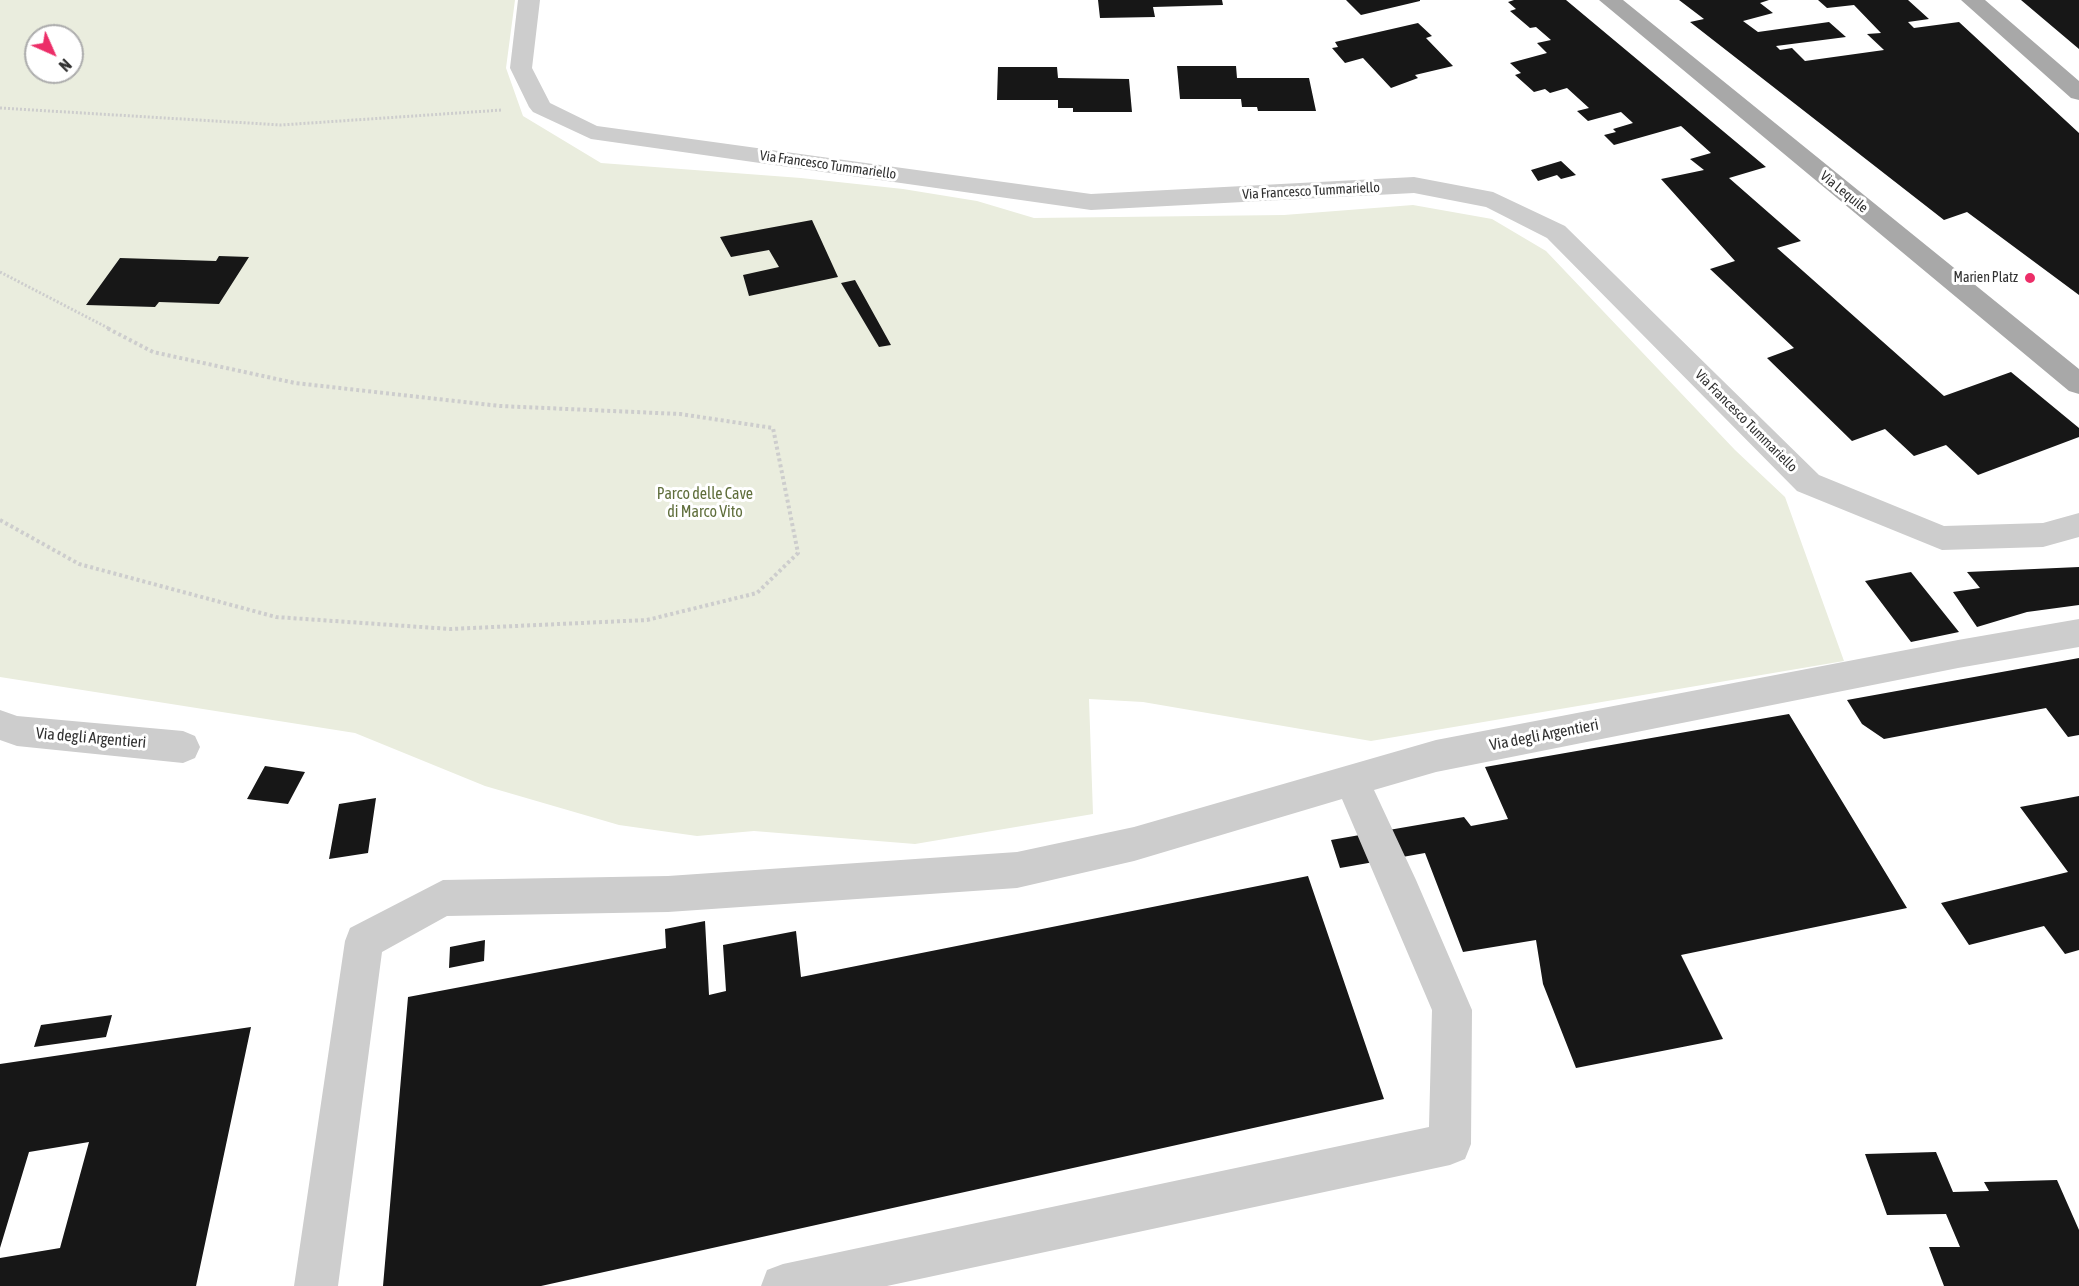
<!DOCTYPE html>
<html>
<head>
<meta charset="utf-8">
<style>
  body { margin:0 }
  #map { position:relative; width:2079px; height:1286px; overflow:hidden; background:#fff; font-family:"Asap Condensed",sans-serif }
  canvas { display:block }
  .north { position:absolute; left:24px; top:24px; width:60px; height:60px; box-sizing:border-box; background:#fff; border:2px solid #acacac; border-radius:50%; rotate:135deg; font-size:16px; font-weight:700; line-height:24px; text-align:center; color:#303030 }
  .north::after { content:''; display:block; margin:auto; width:21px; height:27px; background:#ec2e68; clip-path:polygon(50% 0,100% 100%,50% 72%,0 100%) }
</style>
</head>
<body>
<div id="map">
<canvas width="2079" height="1286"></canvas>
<div class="north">N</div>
</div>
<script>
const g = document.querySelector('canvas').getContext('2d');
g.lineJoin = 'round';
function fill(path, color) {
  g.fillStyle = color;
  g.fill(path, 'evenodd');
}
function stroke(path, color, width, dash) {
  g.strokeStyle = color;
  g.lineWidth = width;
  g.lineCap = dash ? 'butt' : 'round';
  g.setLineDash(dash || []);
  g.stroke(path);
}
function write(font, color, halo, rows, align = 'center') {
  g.font = font + ' "Asap Condensed",sans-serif';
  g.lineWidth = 6;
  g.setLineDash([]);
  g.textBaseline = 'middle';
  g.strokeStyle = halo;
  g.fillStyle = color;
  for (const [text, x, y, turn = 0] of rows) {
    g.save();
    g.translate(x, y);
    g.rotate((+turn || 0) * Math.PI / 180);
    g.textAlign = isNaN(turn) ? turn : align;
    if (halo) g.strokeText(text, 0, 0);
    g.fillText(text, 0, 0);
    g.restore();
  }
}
const green = new Path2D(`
  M0,0H515L506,68L523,116L601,163L801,178L903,189L977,201L1034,218L1284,215L1413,205L1492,219L1546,251L1735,450L1785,497L1844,661L1371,741L1143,702L1089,699L1093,814L915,844L754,831L697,836L619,825L485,786L355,733L0,677ZM36,36H72V72H36Z`);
const building = new Path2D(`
  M1098,0H1222L1223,5L1153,7L1155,17L1100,18Z
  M1346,0H1420V1L1361,15Z
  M1514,0H1566L1766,167L1729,178L1801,241L1777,248L1944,396L2011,372L2079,428V437L1978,475L1946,445L1914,456L1885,429L1852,441L1767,358L1794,348L1710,269L1735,261L1661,179L1704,170L1690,159L1711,153L1681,126L1614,145L1604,135L1616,132L1613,129L1633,123L1621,112L1588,121L1577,111L1589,108L1567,88L1550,93L1545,89L1534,92L1515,75L1521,73L1510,63L1547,53L1537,43L1551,40L1536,27L1530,28L1510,11L1516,9L1508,2Z
  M1679,0H1769L1760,3L1773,13L1743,21L1758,32L1829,22L1846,37L1776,46L1780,50L1792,48L1805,61L1884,50L1867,34L1881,33L1854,5L1827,8L1818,0H1908L1929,19L1908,22L1914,28L1959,22L2079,133V295L1967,212L1944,220L1690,22L1704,19Z
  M2021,0H2079V49Z
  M1418,23L1432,36L1426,38L1453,66L1415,75L1418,78L1391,88L1363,58L1345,63L1332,48L1338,47L1335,42Z
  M1177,66H1236L1237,78H1309L1316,111H1258L1257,107H1242L1241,99H1180Z
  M998,67H1057L1058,78L1129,79L1132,112H1073V108H1058V100H997Z
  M1561,161L1576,175L1561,179L1557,175L1538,181L1531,170Z
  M812,220L838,277L749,296L743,275L779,267L769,250L731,257L720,237Z
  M219,256L249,257L219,304L159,302L155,307L86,305L120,258L216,261Z
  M855,280L891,345L879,347L841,283Z
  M2079,567V605L2027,612L1977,627L1953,592L1980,588L1967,572Z
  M1911,572L1959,632L1911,642L1865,581Z
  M2079,658V735L2068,737L2046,708L1884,739L1862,724L1847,700Z
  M1789,714L1907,908L1681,955L1723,1039L1576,1068L1543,984L1536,940L1463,952L1425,853L1340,868L1331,840L1464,817L1471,826L1508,819L1485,767Z
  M265,766L305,772L288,804L247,799Z
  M2079,796V950L2065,954L2044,926L1969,945L1941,903L2068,872L2020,807Z
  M376,798L368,853L329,859L339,804Z
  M1308,876L1384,1099L541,1286H383L408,997L666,948L665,929L705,921L709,995L726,991L723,945L796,931L801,977Z
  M485,940L484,961L449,968L450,947Z
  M112,1015L106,1037L34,1047L41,1025Z
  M251,1027L196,1286H0V1258L60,1248L89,1142L29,1152L0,1248V1064Z
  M1936,1152L1953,1192L1989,1191L1984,1182L2057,1180L2079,1230V1286H1944L1929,1247H1960L1946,1214L1887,1215L1865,1154Z`);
const pathFar1 = new Path2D(`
  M0,108L281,125L502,110
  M0,272L110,329`);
const path = new Path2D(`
  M0,520L79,564L276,617L450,629L647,620L757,593L798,553L773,428L680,414L500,406L295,383L153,352L107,328`);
const minor = new Path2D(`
  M518,0H540L532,68L550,103L597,126L1091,194L1414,177L1493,192L1565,226L1819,475L1944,526L2043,523L2079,513V537L2043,547L1942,550L1797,491L1547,238L1486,207L1414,193L1091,210L591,139L533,112L529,107L510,68Z
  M2079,619V647L1958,668L1436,772L1374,790L1416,880L1472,1010L1471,1144L1465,1159L1450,1165L887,1286H761L767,1270L783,1264L1429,1127L1432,1010L1342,799L1134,861L1017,888L668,912L447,916L382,952L338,1286H294L345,941L350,928L443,880L668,876L1017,852L1134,827L1436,740L1958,640Z
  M0,710L17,716L183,731L195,736L200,747L195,758L183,763L17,746L0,740Z`);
const major = new Path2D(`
  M1599,0H1623L2079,369V394L2069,391Z
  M1961,0H1985L2079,81V100L2071,98Z`);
const markers = [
  [2030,278,6,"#ec2e68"]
];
const farStreetnames = [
  ["Via Francesco Tummariello",828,165,8],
  ["Via Francesco Tummariello",1311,191,-3],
  ["Via Lequile",1844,192,39],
  ["Via Francesco Tummariello",1746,421,45]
];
const farPoinames = [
  ["Marien Platz",2018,278]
];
const parkNames = [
  ["Parco delle Cave",705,494],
  ["di Marco Vito",705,512]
];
const streetNames = [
  ["Via degli Argentieri",1544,735,-11],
  ["Via degli Argentieri",91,738,5]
];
fill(green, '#eaedde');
fill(building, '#171717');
stroke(pathFar1, '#cdcdcd', 3, [2, 2]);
stroke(path, '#cdcdcd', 4, [3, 3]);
fill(minor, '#cdcdcd');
fill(major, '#a8a8a8');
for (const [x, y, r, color] of markers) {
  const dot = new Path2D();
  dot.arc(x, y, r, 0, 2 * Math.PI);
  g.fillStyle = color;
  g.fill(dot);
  stroke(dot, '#fff', 2);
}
write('14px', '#303030', '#fff', farStreetnames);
write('14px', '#303030', '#fff', farPoinames, 'right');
write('16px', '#5f6e3b', '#fff', parkNames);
write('16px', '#303030', '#fff', streetNames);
</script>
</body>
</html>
